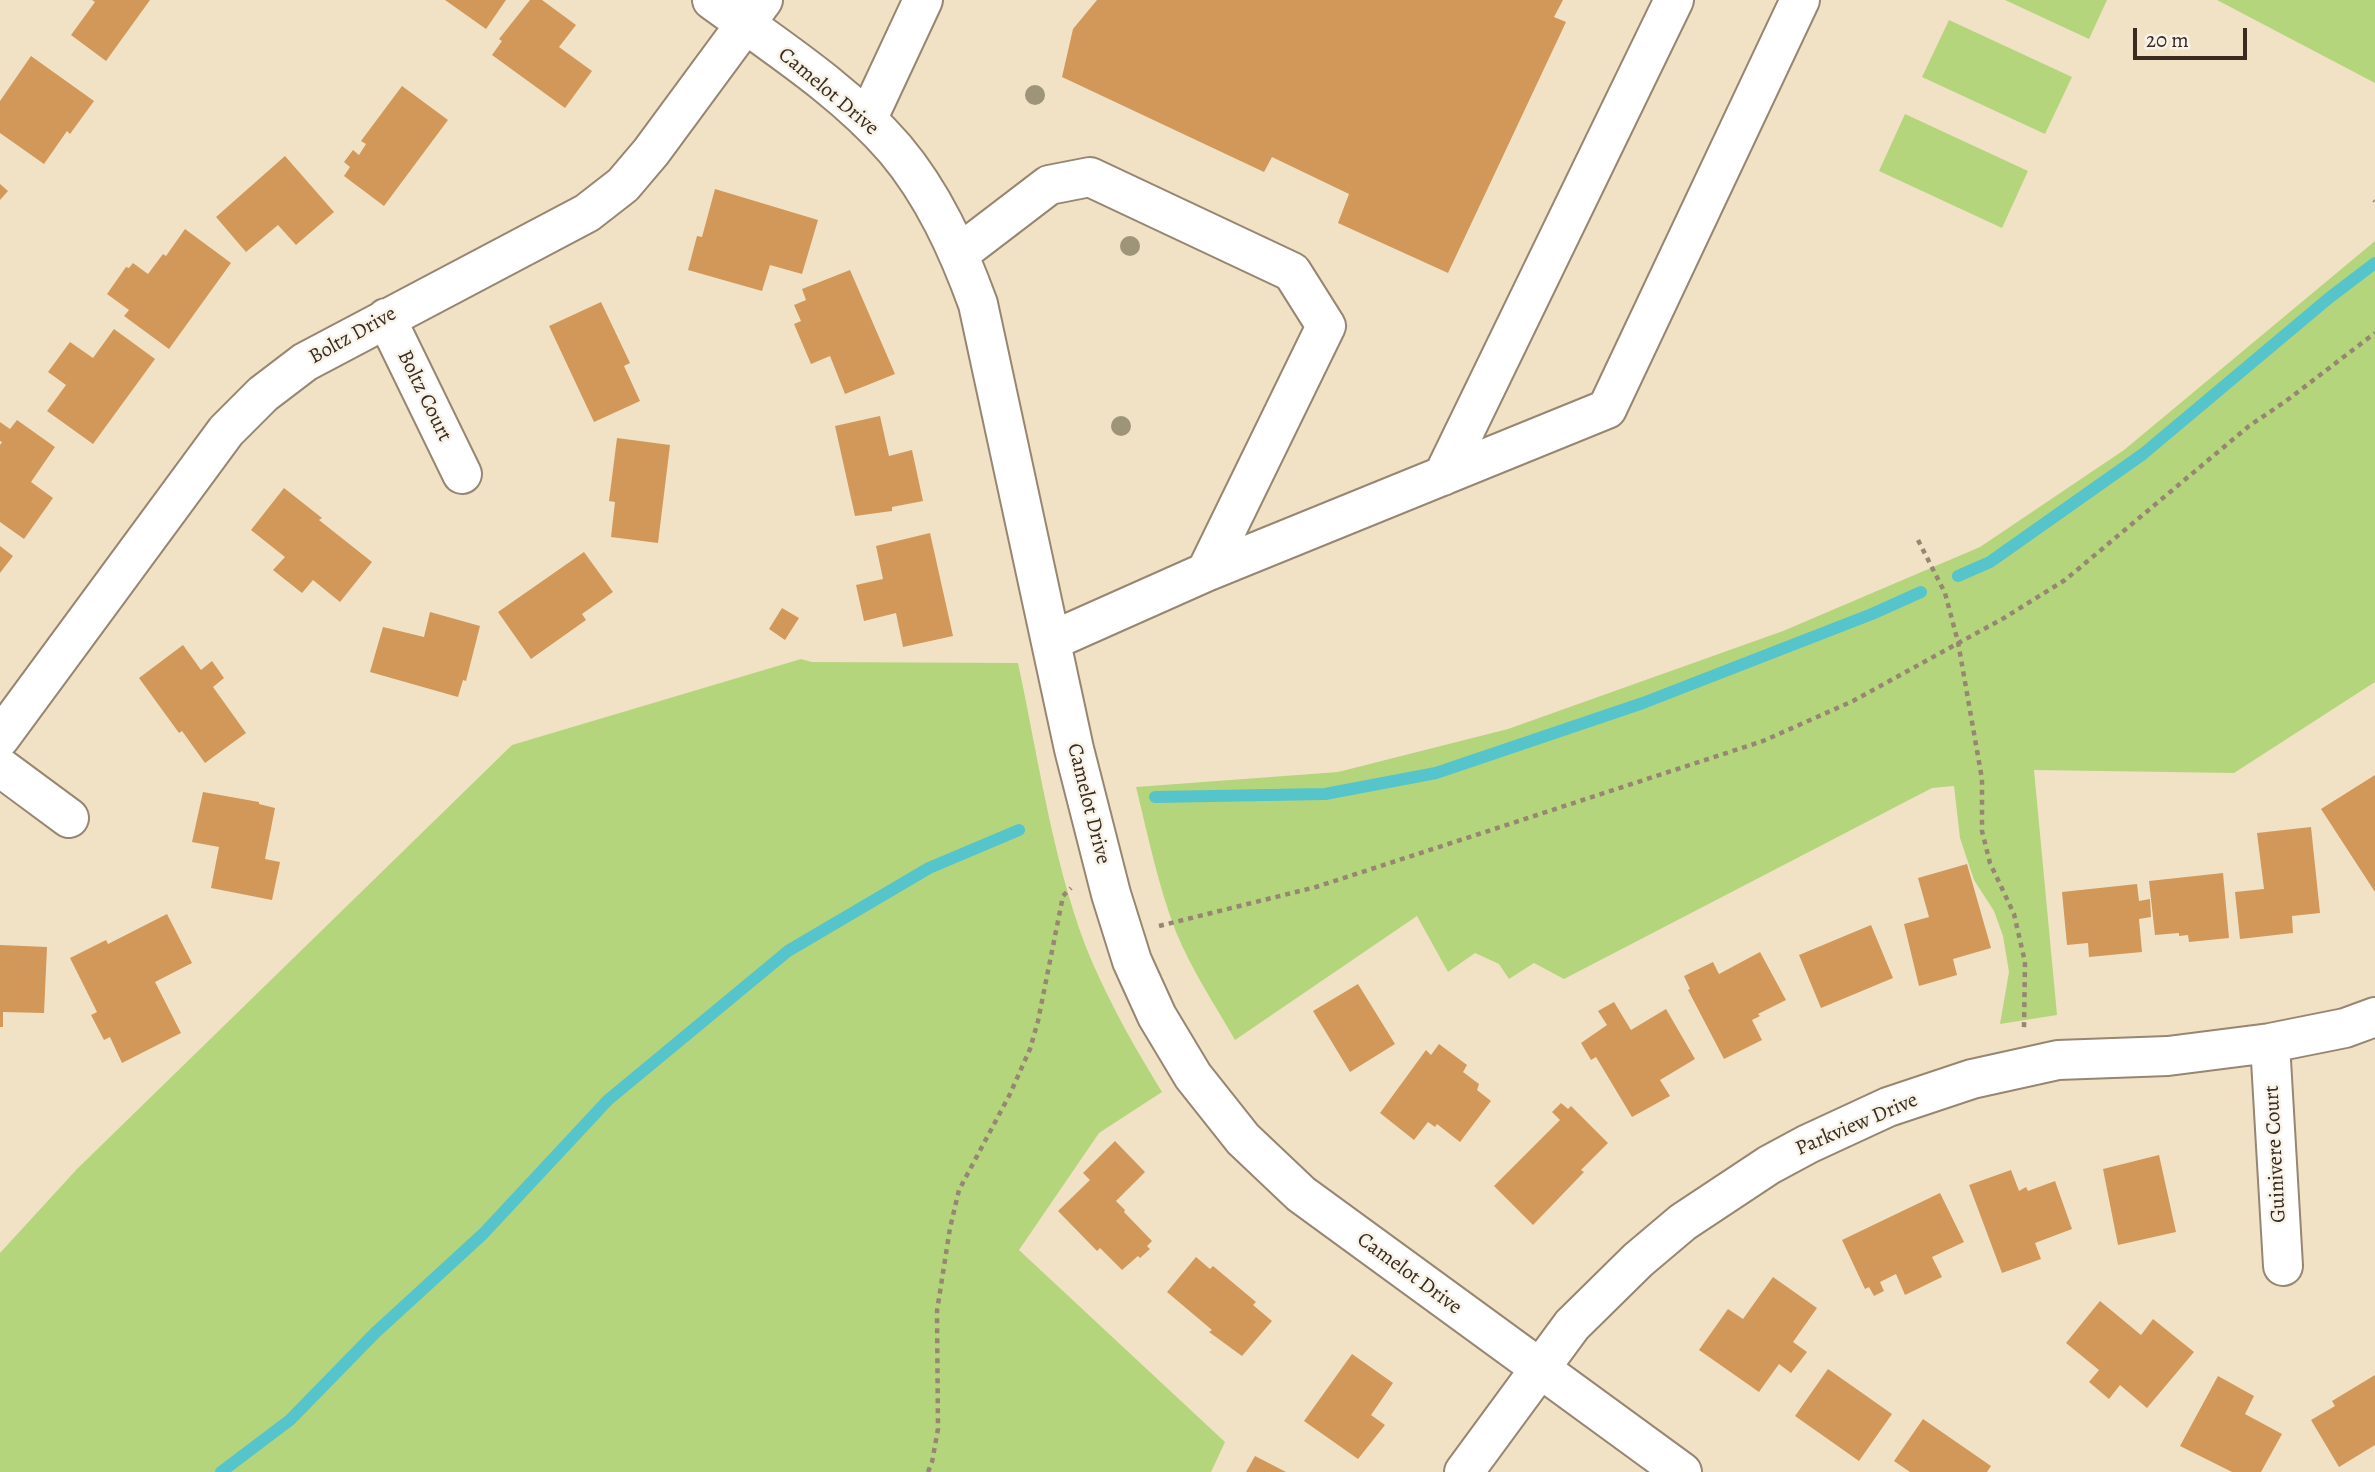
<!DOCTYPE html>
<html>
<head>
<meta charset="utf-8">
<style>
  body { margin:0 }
  #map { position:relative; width:2375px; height:1472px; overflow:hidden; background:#f1e2c6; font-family:Alegreya,serif }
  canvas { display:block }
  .scale { position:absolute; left:2133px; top:28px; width:114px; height:32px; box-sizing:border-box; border:4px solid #3b2a1e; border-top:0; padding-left:9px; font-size:21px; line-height:24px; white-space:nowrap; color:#3b2a1e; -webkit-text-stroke:5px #f7f3e8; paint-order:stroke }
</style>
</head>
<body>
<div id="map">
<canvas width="2375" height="1472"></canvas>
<div class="scale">20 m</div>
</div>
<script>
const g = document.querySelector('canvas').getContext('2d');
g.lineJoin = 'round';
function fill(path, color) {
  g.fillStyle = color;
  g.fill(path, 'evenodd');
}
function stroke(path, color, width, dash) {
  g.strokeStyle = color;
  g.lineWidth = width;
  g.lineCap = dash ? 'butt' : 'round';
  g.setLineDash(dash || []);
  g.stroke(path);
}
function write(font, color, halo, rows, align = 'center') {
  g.font = font + ' Alegreya,serif';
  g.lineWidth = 5;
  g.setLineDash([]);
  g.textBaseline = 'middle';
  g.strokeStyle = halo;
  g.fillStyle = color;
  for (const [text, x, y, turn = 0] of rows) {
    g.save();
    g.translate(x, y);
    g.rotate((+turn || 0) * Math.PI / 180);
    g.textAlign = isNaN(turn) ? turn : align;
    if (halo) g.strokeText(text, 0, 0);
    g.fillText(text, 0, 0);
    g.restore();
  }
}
const green = new Path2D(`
  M2005,0H2107L2089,39Z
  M2217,0H2375V83Z
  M1949,20L2072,77L2045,134L1922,77Z
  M1905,114L2028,171L2002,228L1879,171Z
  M2375,241V682L2234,773L2034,770L2057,1015L2000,1024L2009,972L2003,936L1994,911L1974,880L1960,838L1954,786L1932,788L1564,979L1534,963L1509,979L1499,964L1475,953L1448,972L1417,916L1235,1040C1215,1005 1191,969 1176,932C1158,885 1148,836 1136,787L1338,772L1508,729L1783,631L1980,547L2124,450Z
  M801,659L812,662L1018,663C1039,760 1054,873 1093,964C1113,1009 1136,1050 1162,1092L1099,1133L1019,1250L1225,1442L1211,1472H0V1253L77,1169L512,745Z`);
const stream = new Path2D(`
  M1958,576L1990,562L2143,454L2329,298L2375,263
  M1155,797L1325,794L1436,773L1643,703L1872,614L1921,592
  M221,1472L290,1420L375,1333L483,1234L608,1100L788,951L929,868L1019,830`);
const building = new Path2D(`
  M92,0H150L106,61L71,35L95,2Z
  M445,0H506L486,29Z
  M530,0H542L576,25L559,47L592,71L565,108L492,55L502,41L499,39Z
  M1097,0H1563L1554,17L1566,22L1448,273L1338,223L1349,194L1272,157L1264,172L1062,77L1073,29Z
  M31,56L94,101L70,134L67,131L44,164L0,133V101Z
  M402,86L448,120L384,206L344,176L350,167L344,162L353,150L359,155L366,144L361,141Z
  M285,156L334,212L296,245L278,225L246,252L216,217Z
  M0,184L8,191L0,200Z
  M715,189L818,220L802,274L770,265L762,291L688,270L697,236L702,237Z
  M185,229L231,263L169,349L124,316L129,310L107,294L126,267L129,268L133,263L148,274L163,254L166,256Z
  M850,270L895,374L845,394L830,356L811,364L794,324L801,321L794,305L806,300L802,289Z
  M601,302L630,363L624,366L640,401L594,422L549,326Z
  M114,329L155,359L93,444L47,411L66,385L48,372L70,342L93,358Z
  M880,416L889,456L912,450L923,501L892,507V511L855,516L835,426Z
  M17,420L55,447L31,482L53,498L24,539L0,522V445L2,442L0,441V422L10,429Z
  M617,438L670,445L658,543L611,537L615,502L609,501Z
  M284,488L322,518L319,520L372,562L340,602L313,580L302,593L273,570L285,557L251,530Z
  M930,533L953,636L903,647L896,613L864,621L856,585L883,579L876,546Z
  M0,546L13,556L0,573Z
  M584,552L613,592L582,614L586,620L531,659L498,612Z
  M782,608L799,618L785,640L769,629Z
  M430,612L480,626L466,681L463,680L458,697L370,672L383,627L424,637Z
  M183,645L201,670L212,661L224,678L213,687L246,733L205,763L182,731L179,733L139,678Z
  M2375,775V892L2321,809Z
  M203,792L259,802V804L275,808L265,859L280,862L272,900L211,888L219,847L192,842Z
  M2311,827L2320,913L2292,916L2293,933L2240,939L2235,892L2264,889L2257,833Z
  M1967,864L1991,948L1953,959L1957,975L1919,986L1904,924L1929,917L1918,878Z
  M2223,873L2229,938L2189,942L2188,935L2179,936V933L2155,935L2149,881Z
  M2137,884L2139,901L2150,899L2151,917L2139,919L2142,952L2089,957L2088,943L2067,945L2062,892Z
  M167,914L192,963L155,982L181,1033L122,1063L110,1037L104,1040L91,1015L97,1012L70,958L106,940L108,944Z
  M1871,925L1893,978L1821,1008L1799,955Z
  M0,945L47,947L44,1013L3,1012V1027H0Z
  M1760,952L1786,1000L1758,1014L1760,1016L1752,1020L1762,1040L1724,1059L1688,990L1690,989L1684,976L1713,962L1719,974Z
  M1358,984L1395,1044L1350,1072L1313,1011Z
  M1614,1002L1631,1030L1666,1009L1695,1059L1660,1080L1670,1096L1632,1117L1596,1057L1591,1060L1581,1043L1607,1025L1598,1011Z
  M1439,1044L1467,1065L1463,1072L1479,1084L1477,1090L1491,1101L1460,1142L1437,1124L1435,1127L1428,1122L1414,1140L1380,1113L1426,1050L1431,1055Z
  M1561,1103L1568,1109L1571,1106L1608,1143L1581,1170L1584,1172L1533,1225L1494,1186L1560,1120L1552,1112Z
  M1115,1141L1145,1172L1116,1201L1125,1210L1124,1212L1152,1241L1147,1246L1150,1249L1140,1258L1138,1256L1122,1270L1100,1248L1097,1251L1058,1211L1090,1180L1083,1173Z
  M2159,1155L2176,1232L2118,1245L2103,1169Z
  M2011,1170L2019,1191L2026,1187L2028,1191L2055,1181L2072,1229L2035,1243L2041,1259L2002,1273L1969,1185Z
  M1940,1193L1964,1242L1932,1257L1942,1277L1905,1295L1896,1274L1880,1282L1884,1291L1874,1296L1869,1287L1865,1289L1842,1240Z
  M1196,1257L1210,1269L1213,1266L1256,1302L1253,1305L1272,1321L1242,1356L1209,1332L1212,1330L1167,1292Z
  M1773,1277L1817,1308L1793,1342L1807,1352L1791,1373L1779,1364L1759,1392L1699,1350L1728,1309L1743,1319Z
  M2100,1301L2141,1335L2153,1319L2194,1352L2147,1408L2120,1385L2109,1399L2089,1382L2099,1370L2066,1343Z
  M1352,1354L1393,1383L1371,1415L1385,1425L1358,1459L1304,1421Z
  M1828,1369L1892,1414L1859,1461L1795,1416Z
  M2375,1375V1445L2339,1467L2311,1420L2335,1406L2332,1401Z
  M2218,1376L2254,1396L2245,1414L2282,1434L2261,1472H2232L2180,1446Z
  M1923,1419L1991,1466L1987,1472H1910L1894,1461Z
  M1255,1456L1286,1472H1246Z`);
const path = new Path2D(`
  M2374,200L2375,201
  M1918,540L1945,593L1958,642L1982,779V831L1990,863L2014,914L2025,962L2024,1028
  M1159,926L1316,887L1479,834L1763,741L1853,701L2004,618L2065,580L2249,426L2286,401L2375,333
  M928,1472L932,1462L938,1429L937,1311L950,1228L959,1190L1010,1094L1030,1049L1038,1021L1063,896L1071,888`);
const minor = new Path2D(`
  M712,0C775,46 844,90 895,149C933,194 958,249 978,304L1074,749L1111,894L1132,961L1157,1016L1193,1076L1243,1139L1301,1194L1682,1472
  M867,120L923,0
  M960,253L1049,185L1090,177L1292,272L1326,326L1206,572
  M386,318L462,474
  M1443,476L1674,0
  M1051,641L1206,572L1607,409L1800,0
  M0,738L226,431L263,394L305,362L587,213L623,185L651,152L763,0
  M0,767L69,818
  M2270,1043L2283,1266
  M1464,1472L1572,1325L1638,1260L1683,1222L1769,1165L1808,1144L1888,1107L1972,1079L2058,1060L2168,1056L2270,1043L2345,1028L2375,1017`);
const trees = [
  [1035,95],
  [1130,246],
  [1121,426]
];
const streetNames = [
  ["Camelot Drive",828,92,40],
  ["Boltz Drive",353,336,-29],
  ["Boltz Court",424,396,64],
  ["Camelot Drive",1088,804,76],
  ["Parkview Drive",1857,1125,-23],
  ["Guinivere Court",2276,1154,-93],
  ["Camelot Drive",1409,1274,36]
];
fill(green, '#b5d57d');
stroke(stream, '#56c4cb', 12);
fill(building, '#d1985a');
stroke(minor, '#968672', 42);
stroke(path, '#968672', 4.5, [5, 5]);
stroke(minor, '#fff', 38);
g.fillStyle = '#9e9477';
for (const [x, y] of trees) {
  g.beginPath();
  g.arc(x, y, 10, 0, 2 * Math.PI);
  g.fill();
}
write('21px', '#3b2a1e', '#f7f3e8', streetNames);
</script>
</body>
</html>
